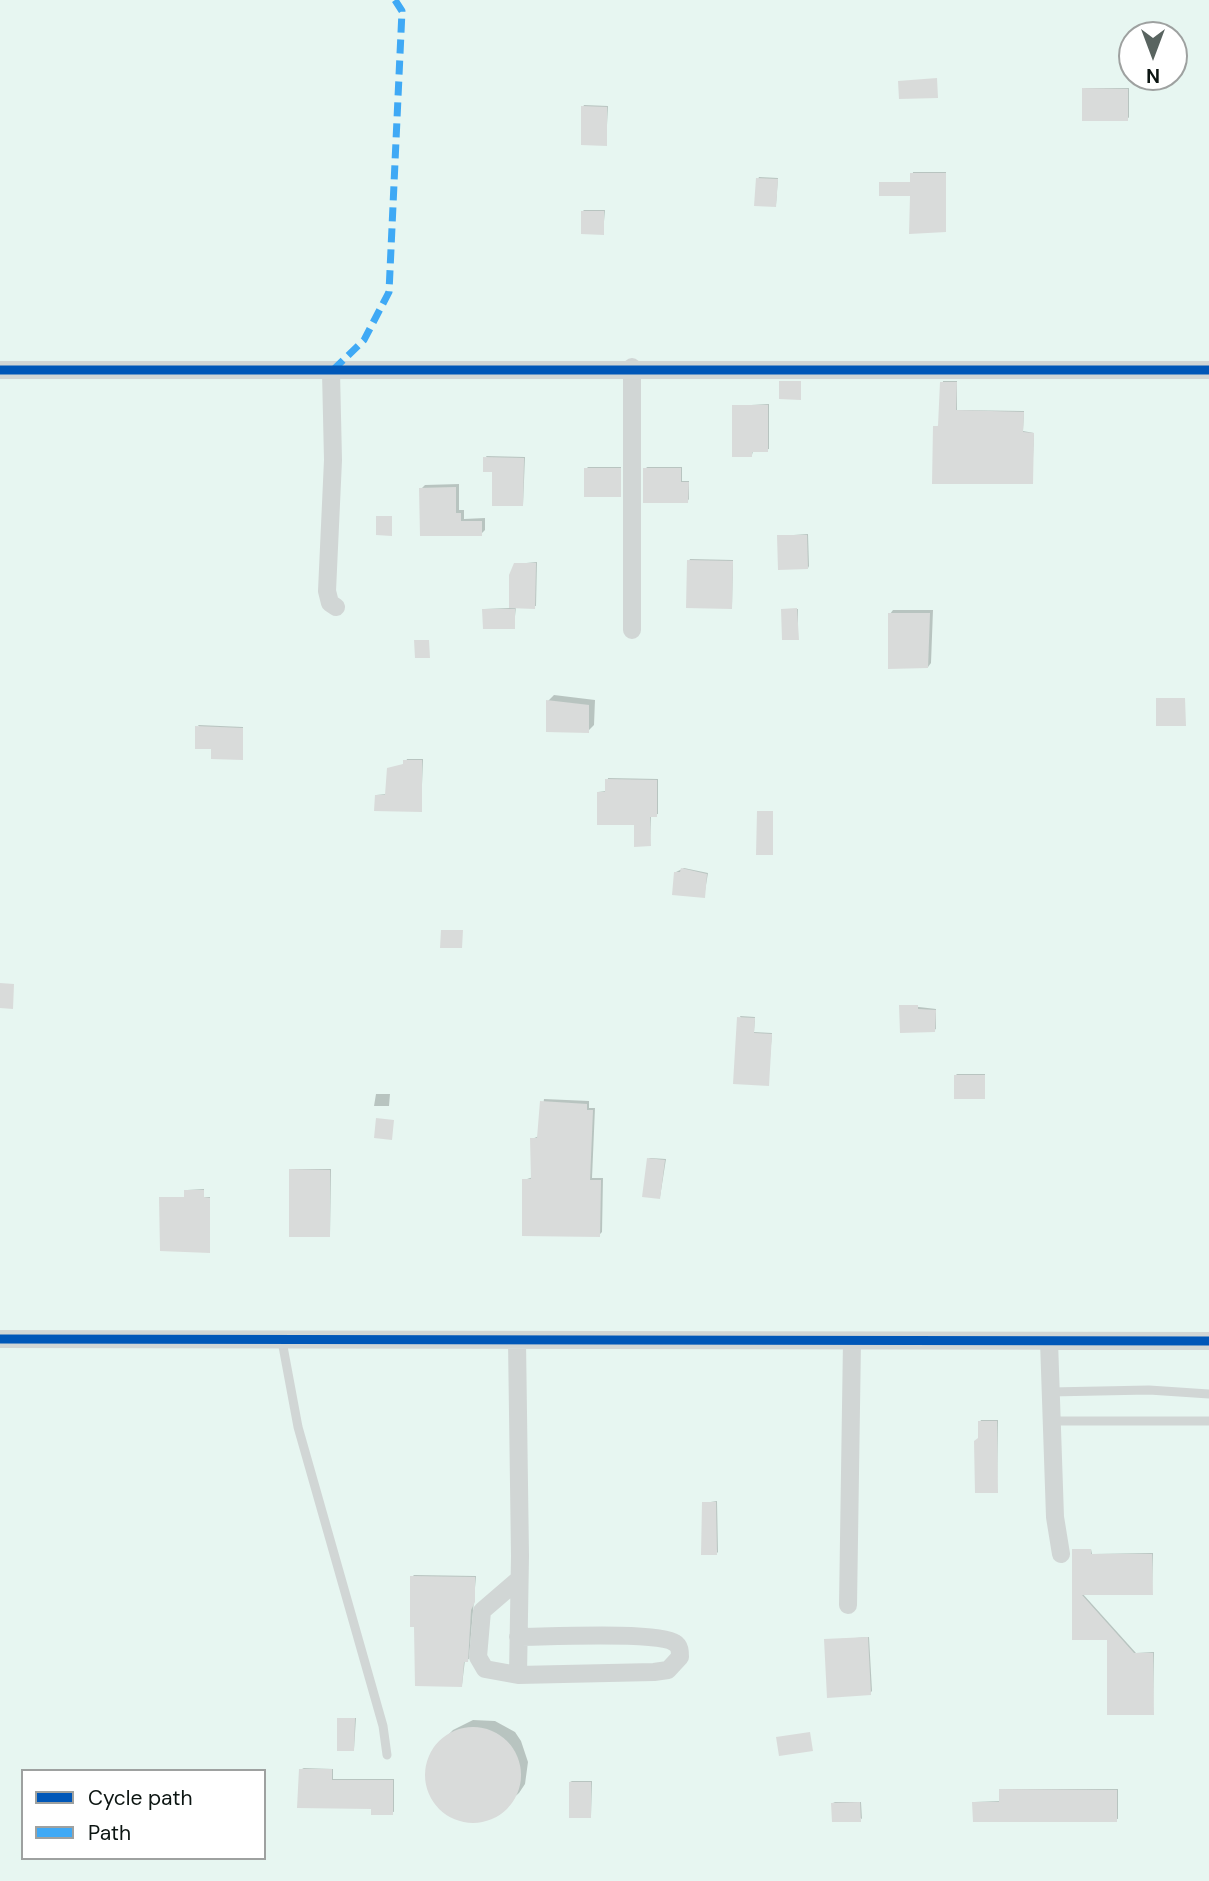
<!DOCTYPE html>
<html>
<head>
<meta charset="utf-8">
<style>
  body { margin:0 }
  #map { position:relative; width:1209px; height:1881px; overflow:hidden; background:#e7f6f1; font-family:"DM Sans",sans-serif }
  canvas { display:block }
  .legend { position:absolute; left:21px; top:1769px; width:245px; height:91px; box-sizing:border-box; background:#fff; border:2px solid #9ea1a0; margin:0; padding:9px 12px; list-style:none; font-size:21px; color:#0c1512 }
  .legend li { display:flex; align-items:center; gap:14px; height:35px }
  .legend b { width:35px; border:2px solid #9ea1a0 }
  .north { position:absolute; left:1118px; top:21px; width:70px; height:70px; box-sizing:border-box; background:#fff; border:2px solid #9ea1a0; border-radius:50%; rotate:180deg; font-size:19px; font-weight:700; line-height:28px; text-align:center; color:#0c1512 }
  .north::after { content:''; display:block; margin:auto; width:24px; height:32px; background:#596460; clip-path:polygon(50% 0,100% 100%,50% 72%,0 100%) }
</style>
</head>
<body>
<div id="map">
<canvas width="1209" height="1881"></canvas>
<ul class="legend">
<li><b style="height:9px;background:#0057b8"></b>Cycle path</li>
<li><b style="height:9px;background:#3fa9f5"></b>Path</li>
</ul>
<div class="north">N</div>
</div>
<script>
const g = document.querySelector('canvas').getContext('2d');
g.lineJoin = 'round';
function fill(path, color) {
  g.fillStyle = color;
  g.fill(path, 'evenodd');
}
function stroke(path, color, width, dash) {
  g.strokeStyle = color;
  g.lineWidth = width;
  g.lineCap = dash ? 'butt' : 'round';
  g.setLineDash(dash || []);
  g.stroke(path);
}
const shadow = new Path2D(`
  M1085,88H1129V118L1084,89Z
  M584,105L608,106L606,144L583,107Z
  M913,172H946L945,230L912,194L881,183L912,182Z
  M759,177L778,178L776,205L758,179Z
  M584,210H605L603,233L583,211Z
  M943,381H957V410L1024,411L1023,431L1034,433L1032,483L935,427L940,425Z
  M769,404V449L753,451L752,455L733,406Z
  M486,456L525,457L523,505L494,470Z
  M588,467H621V494L586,469Z
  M646,467H682V481H689V500Z
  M459,484V510H464V519L485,518V530L481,534L421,535V489L425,485Z
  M808,534L809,566L808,568L779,536Z
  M690,559L733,560L732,607L689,561Z
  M537,562L536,606H516L514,627L484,609L510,608L515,564Z
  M784,609H798V638L783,610Z
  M893,610H933L931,663L928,667L890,614Z
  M554,695L595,700L594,725L588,731L548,701Z
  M198,725L243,727V757L213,747Z
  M407,759H423L421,810L376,795L387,794L388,769L405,764Z
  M608,778L658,779V814L651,815L650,845L635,823L598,792L606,791Z
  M684,868L708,873L704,897L676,872Z
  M902,1005L936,1009V1029L934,1030Z
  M740,1016L755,1017L754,1032L772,1033L768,1084Z
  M957,1074H985V1096L956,1075Z
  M376,1094H390L389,1106H374Z
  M544,1099L589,1101V1108H595L592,1178H603L602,1232L599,1235L524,1180L533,1177L532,1139L539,1136Z
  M650,1158L666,1159L660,1197L648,1159Z
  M292,1169H331L330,1235L290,1170Z
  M204,1189V1197H210L209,1251L161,1198L186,1197L187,1190Z
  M981,1420H998L997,1491L980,1422Z
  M717,1501L718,1552L717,1553L704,1503Z
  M1075,1549H1091L1092,1554L1153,1553L1152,1593H1082L1136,1653L1154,1652L1153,1713L1109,1639H1073Z
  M414,1575L476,1576L469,1659L465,1660L462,1685L412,1577Z
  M869,1637L872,1691L870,1693L826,1640Z
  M340,1718H356L354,1749L339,1719Z
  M473,1720L495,1721L515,1732L521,1741L528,1762L525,1784L519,1793L492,1817L482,1820L460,1819L440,1808L429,1789L427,1767L436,1747L453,1730Z
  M302,1768L333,1769V1779H394V1812L372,1807Z
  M572,1781H592L591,1816L570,1782Z
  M1002,1789H1118V1819L974,1802L1001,1801Z
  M835,1802H861L862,1819L833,1803Z`);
const building = new Path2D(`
  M937,78L938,98L899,99L898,81Z
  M1082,88L1128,89V121H1082Z
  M581,106L607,107V146L581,145Z
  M910,173H946V232L909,234L910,196H879V182H910Z
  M756,178L778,179L776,207L754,206Z
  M581,211H604V235L581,234Z
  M779,381H801V400L779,399Z
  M940,382H957L956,410L1024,412L1023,432L1034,433L1033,484H932L933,426H938Z
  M732,405H768V452H752V457H732Z
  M483,457L524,458L523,506H492V472H483Z
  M584,468H621V497H584Z
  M643,468H681V482H689L688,503H643Z
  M456,487V513H461V521H482V536H420L419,488Z
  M376,516H392V536L376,535Z
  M777,535H807L808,569L778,570Z
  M687,560L733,561L732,609L686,608Z
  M514,563H536L535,609L509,608V575Z
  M797,608L799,640H782L781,609Z
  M482,609H515V629H483Z
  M888,613H930L928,668L888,669Z
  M414,640H429L430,658H415Z
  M1156,698H1185L1186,726H1156Z
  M546,700L589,705V733L546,732Z
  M195,726L243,728V760L211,759V749H195Z
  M403,760H422V812L374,811L375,795H385L387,768L403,764Z
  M605,779L657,780V817H650L651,846L634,847V825H597V792H605Z
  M757,811H773V855H756Z
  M681,868L707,874L705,898L672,895L674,872H680Z
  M441,930H463L462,948H440Z
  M0,983L14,984L13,1009L0,1008Z
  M899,1005H918V1009L936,1010L935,1032L900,1033Z
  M737,1017L755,1018L754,1033L772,1034L769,1086L733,1084Z
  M954,1075H985V1099H954Z
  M540,1101L587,1104V1110H593L590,1180H601L600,1237L522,1236V1179H531L530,1138H537Z
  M376,1118L394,1120L392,1140L374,1138Z
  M647,1158L665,1160L660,1199L642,1197Z
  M289,1169L330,1170V1237H289Z
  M184,1190H204V1197L210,1198V1253L160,1251L159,1197H184Z
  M978,1421H997L998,1493H975L974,1441L978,1438Z
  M702,1502H716L717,1555H701Z
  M1072,1549H1091V1554H1152L1153,1595H1082L1134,1653H1153L1154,1715H1107V1640H1072Z
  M410,1576L475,1577V1602L471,1610L468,1662H464L462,1687L415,1686L414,1627H410Z
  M868,1637L871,1695L827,1698L824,1639Z
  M337,1718H355L354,1751H337Z
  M425 1775a48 48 0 1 1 96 0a48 48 0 1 1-96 0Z
  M810,1732L813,1751L779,1756L776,1737Z
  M299,1769H332V1780H393V1815H371V1809L297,1808Z
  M569,1782H591V1818H569Z
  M999,1789L1117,1790V1822H973L972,1802H999Z
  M860,1802L861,1822H832L831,1803Z`);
const lane = new Path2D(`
  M282,1341L298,1427L383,1726L387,1755
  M1050,1392L1149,1390L1209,1394
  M1052,1421H1209`);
const street = new Path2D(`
  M0,370H1209
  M331,372L333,460L327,591L330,603L336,607
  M632,630V367
  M0,1339L1209,1341
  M517,1341L520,1556L518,1675
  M1049,1341L1055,1517L1061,1554
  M848,1605L852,1341
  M518,1637C544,1637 659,1631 675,1643C680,1646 680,1652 680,1657L668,1670L654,1672L518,1675L485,1669L478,1657L482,1611L518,1580`);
const quiet = new Path2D(`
  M333,370L364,340L389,292L402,11L395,0`);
const cycleway = new Path2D(`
  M0,370H1209
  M0,1339L1209,1341`);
fill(shadow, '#0003');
fill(building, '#d9dbda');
stroke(lane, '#d1d6d5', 9);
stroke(street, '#d1d6d5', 18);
stroke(quiet, '#3fa9f5', 7, [14, 7]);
stroke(cycleway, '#0057b8', 9);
</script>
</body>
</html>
